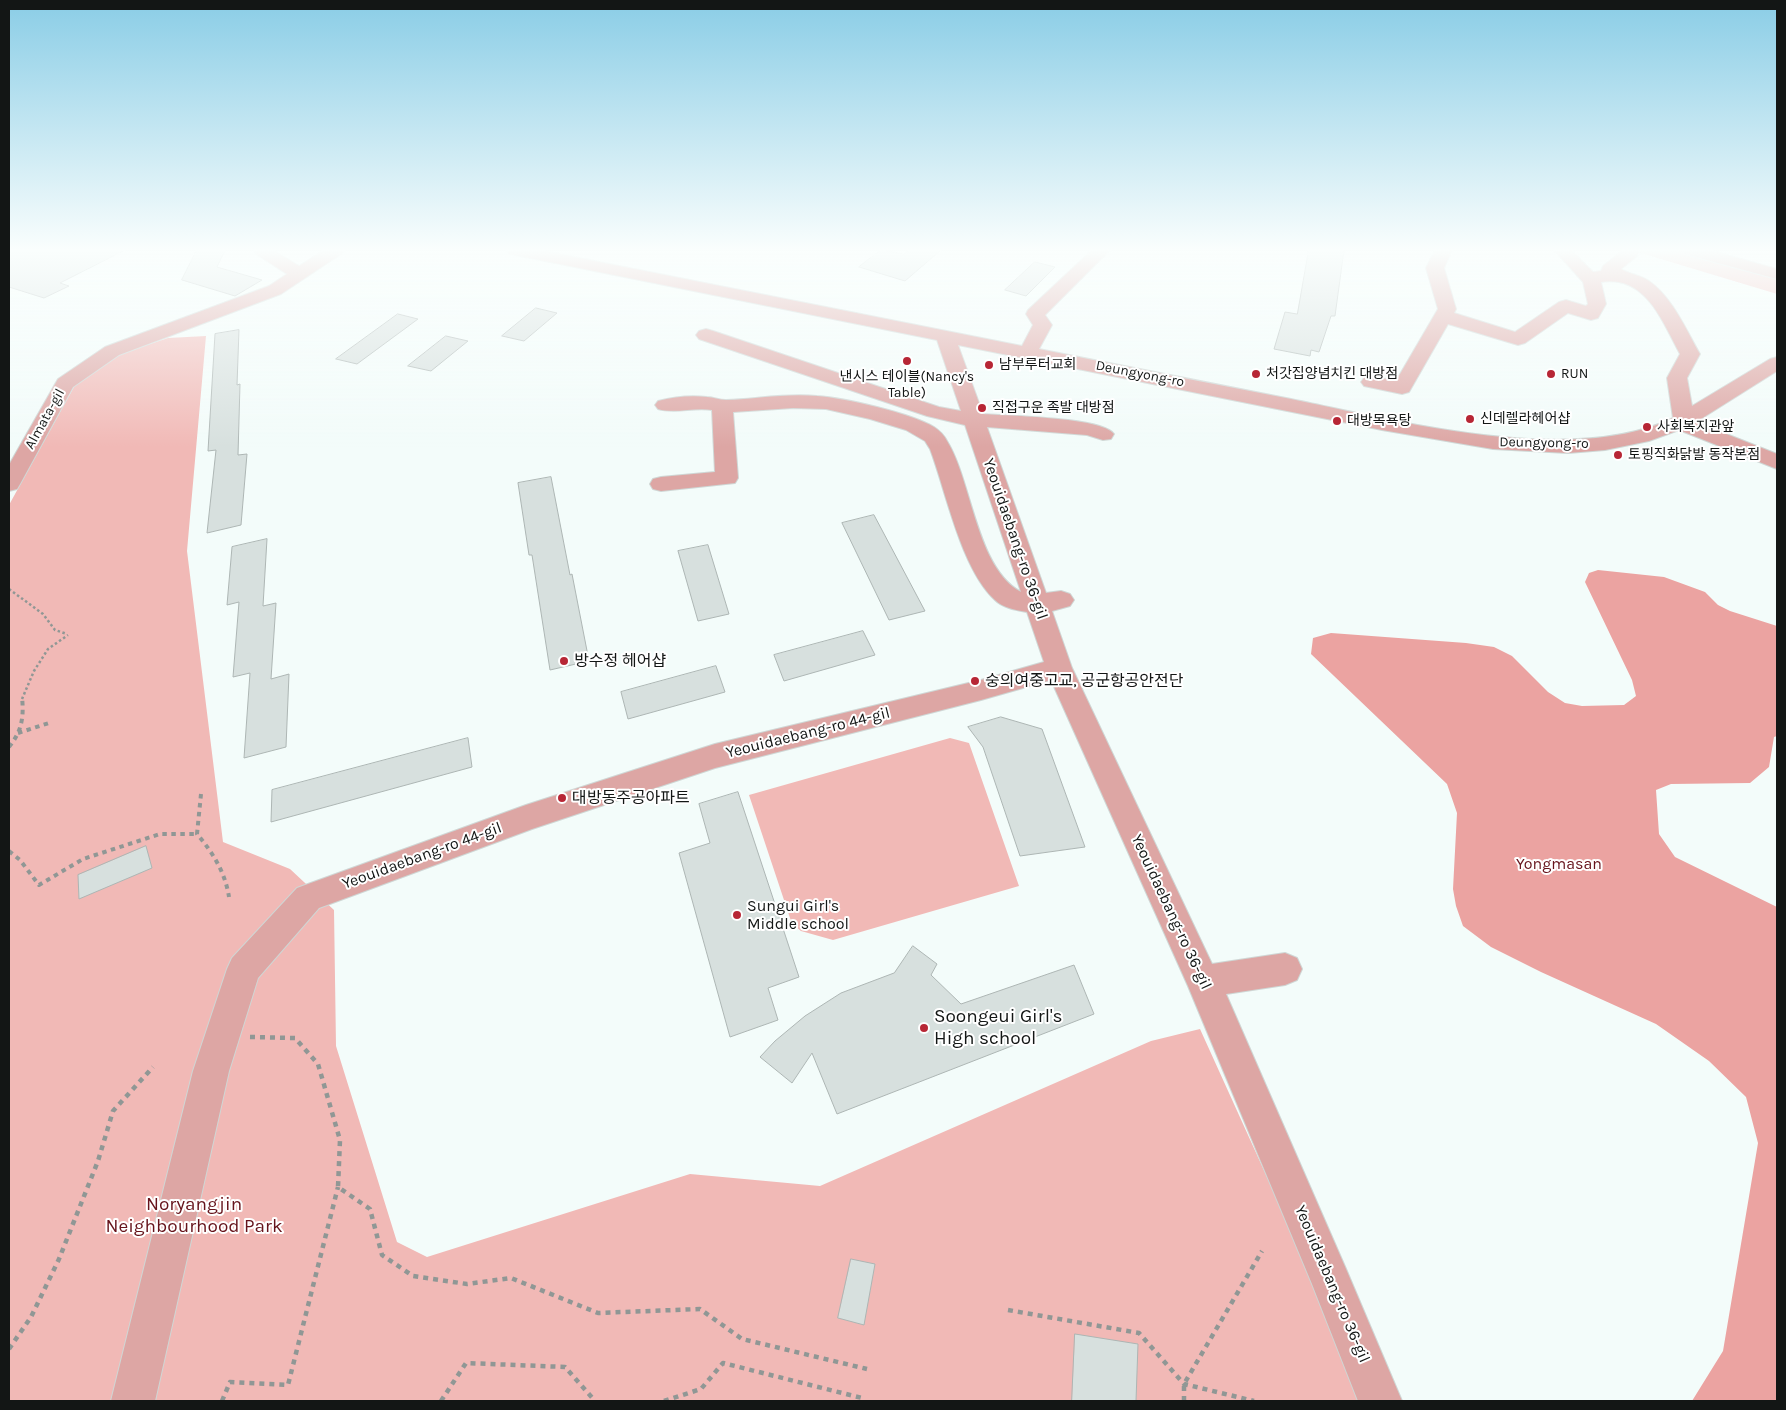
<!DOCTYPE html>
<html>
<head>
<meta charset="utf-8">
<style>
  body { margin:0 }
  #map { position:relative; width:1786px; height:1410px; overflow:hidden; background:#f3fcfa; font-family:Karla,sans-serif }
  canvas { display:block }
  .frame { position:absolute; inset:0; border:10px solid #131615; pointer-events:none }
</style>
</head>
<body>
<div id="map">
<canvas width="1786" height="1410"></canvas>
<div class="frame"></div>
</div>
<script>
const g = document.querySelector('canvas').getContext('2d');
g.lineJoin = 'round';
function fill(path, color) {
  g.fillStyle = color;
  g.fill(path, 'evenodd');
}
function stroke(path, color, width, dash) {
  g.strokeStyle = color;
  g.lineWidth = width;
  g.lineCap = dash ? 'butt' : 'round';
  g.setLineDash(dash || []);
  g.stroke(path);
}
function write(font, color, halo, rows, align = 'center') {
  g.font = font + ' Karla,"Noto Sans KR",sans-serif';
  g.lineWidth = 4;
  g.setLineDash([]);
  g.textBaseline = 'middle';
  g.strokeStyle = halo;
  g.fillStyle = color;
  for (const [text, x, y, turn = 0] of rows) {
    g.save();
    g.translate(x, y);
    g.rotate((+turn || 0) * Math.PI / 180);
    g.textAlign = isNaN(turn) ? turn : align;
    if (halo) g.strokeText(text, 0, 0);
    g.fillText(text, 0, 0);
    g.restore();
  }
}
const green = new Path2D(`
  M1631,250H1683L1777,277V294Z
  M206,336L187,551L223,842L290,869L334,910L336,1046L397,1242L427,1257L690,1174L820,1186L1151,1041L1200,1029L1315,1283L1362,1401H9V505L75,385L120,354L168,338Z
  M950,738L969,743L1019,886L833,940L801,931L792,924L749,795Z`);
const forest = new Path2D(`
  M1598,570L1664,577L1705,592L1718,605L1730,611L1777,626V736L1774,737L1769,767L1750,783L1671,784L1656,790L1659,834L1675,857L1777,907V1401H1692L1723,1351L1758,1143L1746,1097L1709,1061L1656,1024L1541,972L1491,947L1463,926L1456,906L1453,889L1457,813L1447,784L1311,654L1313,638L1331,633L1466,643L1494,647L1512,656L1548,692L1565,703L1582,706L1624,705L1636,696L1632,680L1585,582L1589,573Z`);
const building = new Path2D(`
  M9,250H125L60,283L69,286L44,298L9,287Z
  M197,250H225L217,267L262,280L235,296L182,280Z
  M881,250L904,254L909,250H941L905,281L859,267Z
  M1309,250H1344L1335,316H1331L1319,352L1311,350L1310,356L1274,349L1285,312L1297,314Z
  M1035,262L1055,267L1026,296L1005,290Z
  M536,308L557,313L524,341L502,336Z
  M398,314L418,319L357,364L336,359Z
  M239,330L237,385L240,384L238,455L247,454L241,525L207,533L216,450L208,451L215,334Z
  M446,336L468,341L431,371L408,366Z
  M551,477L570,575L572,574L589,661L550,670L532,555H529L518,483Z
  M874,515L925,611L889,620L842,523Z
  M267,539L263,606L276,603L271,679L289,674L286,747L244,758L250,673L233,677L239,602L227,605L232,547Z
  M708,545L729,614L698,621L678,551Z
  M863,631L875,655L784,681L774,655Z
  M716,666L725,692L628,719L621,692Z
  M1001,717L1042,729L1085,847L1020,856L983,747L968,727Z
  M468,738L472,767L271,822L272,790Z
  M738,792L799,977L768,988L778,1020L730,1037L679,853L710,843L699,804Z
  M146,846L152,868L79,899L78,875Z
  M913,946L937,964L931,975L961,1004L1074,965L1094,1014L837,1114L812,1053L792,1083L760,1057L775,1041L805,1016L841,993L894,973Z
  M851,1259L875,1264L864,1325L838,1318Z
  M1075,1334L1138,1344L1136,1401H1072Z`);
const pathFar2 = new Path2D(`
  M9,589L43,614L55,630L67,634
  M22,699L34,671L48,649L68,635`);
const pathFar1 = new Path2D(`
  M18,733L52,722
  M9,747C22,731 24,717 22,697
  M201,794L197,834C213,853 225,872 229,897
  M9,851L20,860L39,885L83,859L160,834H197`);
const path = new Path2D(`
  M250,1037L295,1038L318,1064L340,1140L338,1187L370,1209L382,1255L413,1276L467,1284L511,1278L598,1313L700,1309L742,1339L867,1369
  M1008,1310L1139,1333L1184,1384L1254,1401
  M9,1349L31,1317L59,1259L98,1161L113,1111L153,1067
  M222,1401L230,1382L288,1385L338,1187
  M441,1401L466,1363L565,1367L595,1401
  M664,1401L701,1389L723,1363L862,1398
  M1184,1401V1384L1262,1251`);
const minor = new Path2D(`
  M254,250H273L299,266L324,250H344L341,254L281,294L119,355L73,387L20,484L17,489L9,491V465L58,379L105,347L269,286L287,274L256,254Z
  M507,250H539L1022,346L1033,325L1026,314L1028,310L1092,250H1110L1045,315L1052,325L1039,349C1123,366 1207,383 1291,399C1399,421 1571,467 1673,418L1667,378L1680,354C1662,321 1646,275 1601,282L1606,304L1598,318L1591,320L1568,313L1525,343L1518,345L1448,324L1409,392L1402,394L1364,386L1361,382L1364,378L1371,376L1396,381L1438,309L1426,268L1435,250H1452L1444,268L1456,309L1454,313L1515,332L1559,302L1566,300L1586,306L1588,304L1583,282L1554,250H1571L1593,272L1601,271L1603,266L1623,250H1639L1637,256L1621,269C1630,274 1640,275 1649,281C1673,298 1686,330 1700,354L1687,378L1692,406L1770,359L1777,357V371L1696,422L1777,454V469L1679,430L1649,441L1605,450L1568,453L1493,449L1382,430L958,345L983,414C1006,416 1102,417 1114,434L1111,439L1103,440L1087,435L987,427L1046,593L1061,591L1070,594L1074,600L1070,606L1052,611L1072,668L1212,964L1285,953L1297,958L1302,969L1297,980L1285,985L1226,994L1346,1269L1402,1401H1358L1312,1284L1188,986L1051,680L981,700L715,768L532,829L319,908L258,978L229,1071L155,1401H111L193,1071L227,969L232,958L297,888L308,884L526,805L715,744L981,680L1044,662L1027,612C1016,610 1003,608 995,600C961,569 946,491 930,449L925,441L906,430L870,419L826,409L793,408L733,412L738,478L735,483L661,491L653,489L650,484L653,479L661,477L715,472L712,410C694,407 675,414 658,409L655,405L658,401C673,397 691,395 707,397C713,397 719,400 726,400C756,399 786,393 817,396C845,398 910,413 934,427C940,431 944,435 947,441C972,481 976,568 1021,592L965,425L927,416L699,339L696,335L699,331L706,329L713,331L939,407L961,411L937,340L515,255L509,254Z
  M1682,250H1709L1777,269V279L1685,254Z`);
const markers = [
  [907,361,5,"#b72635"],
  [989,365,5,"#b72635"],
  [1256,374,5,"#b72635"],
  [1551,374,5,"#b72635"],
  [982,408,5,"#b72635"],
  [1470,419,5,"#b72635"],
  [1337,421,5,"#b72635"],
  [1647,427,5,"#b72635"],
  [1618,455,5,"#b72635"],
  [564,661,5,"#b72635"],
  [975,681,5,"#b72635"],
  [562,798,5,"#b72635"],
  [737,915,5,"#b72635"],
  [924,1028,5,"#b72635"]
];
const farPoinames = [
  ["남부루터교회",999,365],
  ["처갓집양념치킨 대방점",1266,374],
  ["RUN",1561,374],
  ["낸시스 테이블(Nancy's",907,377,"center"],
  ["Table)",907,393,"center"],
  ["직접구운 족발 대방점",992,408],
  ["신데렐라헤어샵",1480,419],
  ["대방목욕탕",1347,421],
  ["사회복지관앞",1657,427],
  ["토핑직화닭발 동작본점",1628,455]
];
const farStreetnames = [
  ["Deungyong-ro",1140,374,11],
  ["Almata-gil",45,419,-61],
  ["Deungyong-ro",1544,443,1]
];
const streetNames = [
  ["Yeouidaebang-ro 36-gil",1015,539,71],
  ["Yeouidaebang-ro 44-gil",808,733,-14],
  ["Yeouidaebang-ro 44-gil",422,856,-20],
  ["Yeouidaebang-ro 36-gil",1171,912,65],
  ["Yeouidaebang-ro 36-gil",1332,1284,67]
];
const poiNames = [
  ["방수정 헤어샵",574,661],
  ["숭의여중고교, 공군항공안전단",985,681],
  ["대방동주공아파트",572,798],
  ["Sungui Girl's",747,906],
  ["Middle school",747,924]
];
const parkNames = [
  ["Yongmasan",1559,864]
];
const nearPoinames = [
  ["Soongeui Girl's",934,1017],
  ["High school",934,1039]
];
const nearParknames = [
  ["Noryangjin",194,1205],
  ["Neighbourhood Park",194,1227]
];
fill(green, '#f1b9b6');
fill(forest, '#eba3a1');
fill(building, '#d7e0de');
stroke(building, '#adb6b4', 1);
stroke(minor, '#cfd7d5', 2);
stroke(pathFar2, '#909795', 2.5, [2.5, 2.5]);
stroke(pathFar1, '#909795', 4, [4.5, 4.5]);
stroke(path, '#909795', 4.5, [5, 5]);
fill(minor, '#dda6a4');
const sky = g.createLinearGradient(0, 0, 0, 447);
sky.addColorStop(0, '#8acde6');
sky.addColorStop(0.56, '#fafefd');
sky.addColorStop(1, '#fafefd00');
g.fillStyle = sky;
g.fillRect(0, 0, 1786, 447);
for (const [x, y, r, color] of markers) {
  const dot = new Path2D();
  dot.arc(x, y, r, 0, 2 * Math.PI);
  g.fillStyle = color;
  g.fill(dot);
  stroke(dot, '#fff', 2);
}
write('14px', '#131615', '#fff', farPoinames, 'left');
write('14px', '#131615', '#fff', farStreetnames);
write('16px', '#131615', '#fff', streetNames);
write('16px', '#131615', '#fff', poiNames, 'left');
write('16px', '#66131b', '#fff', parkNames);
write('19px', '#131615', '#fff', nearPoinames, 'left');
write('19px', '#66131b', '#fff', nearParknames);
</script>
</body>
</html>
